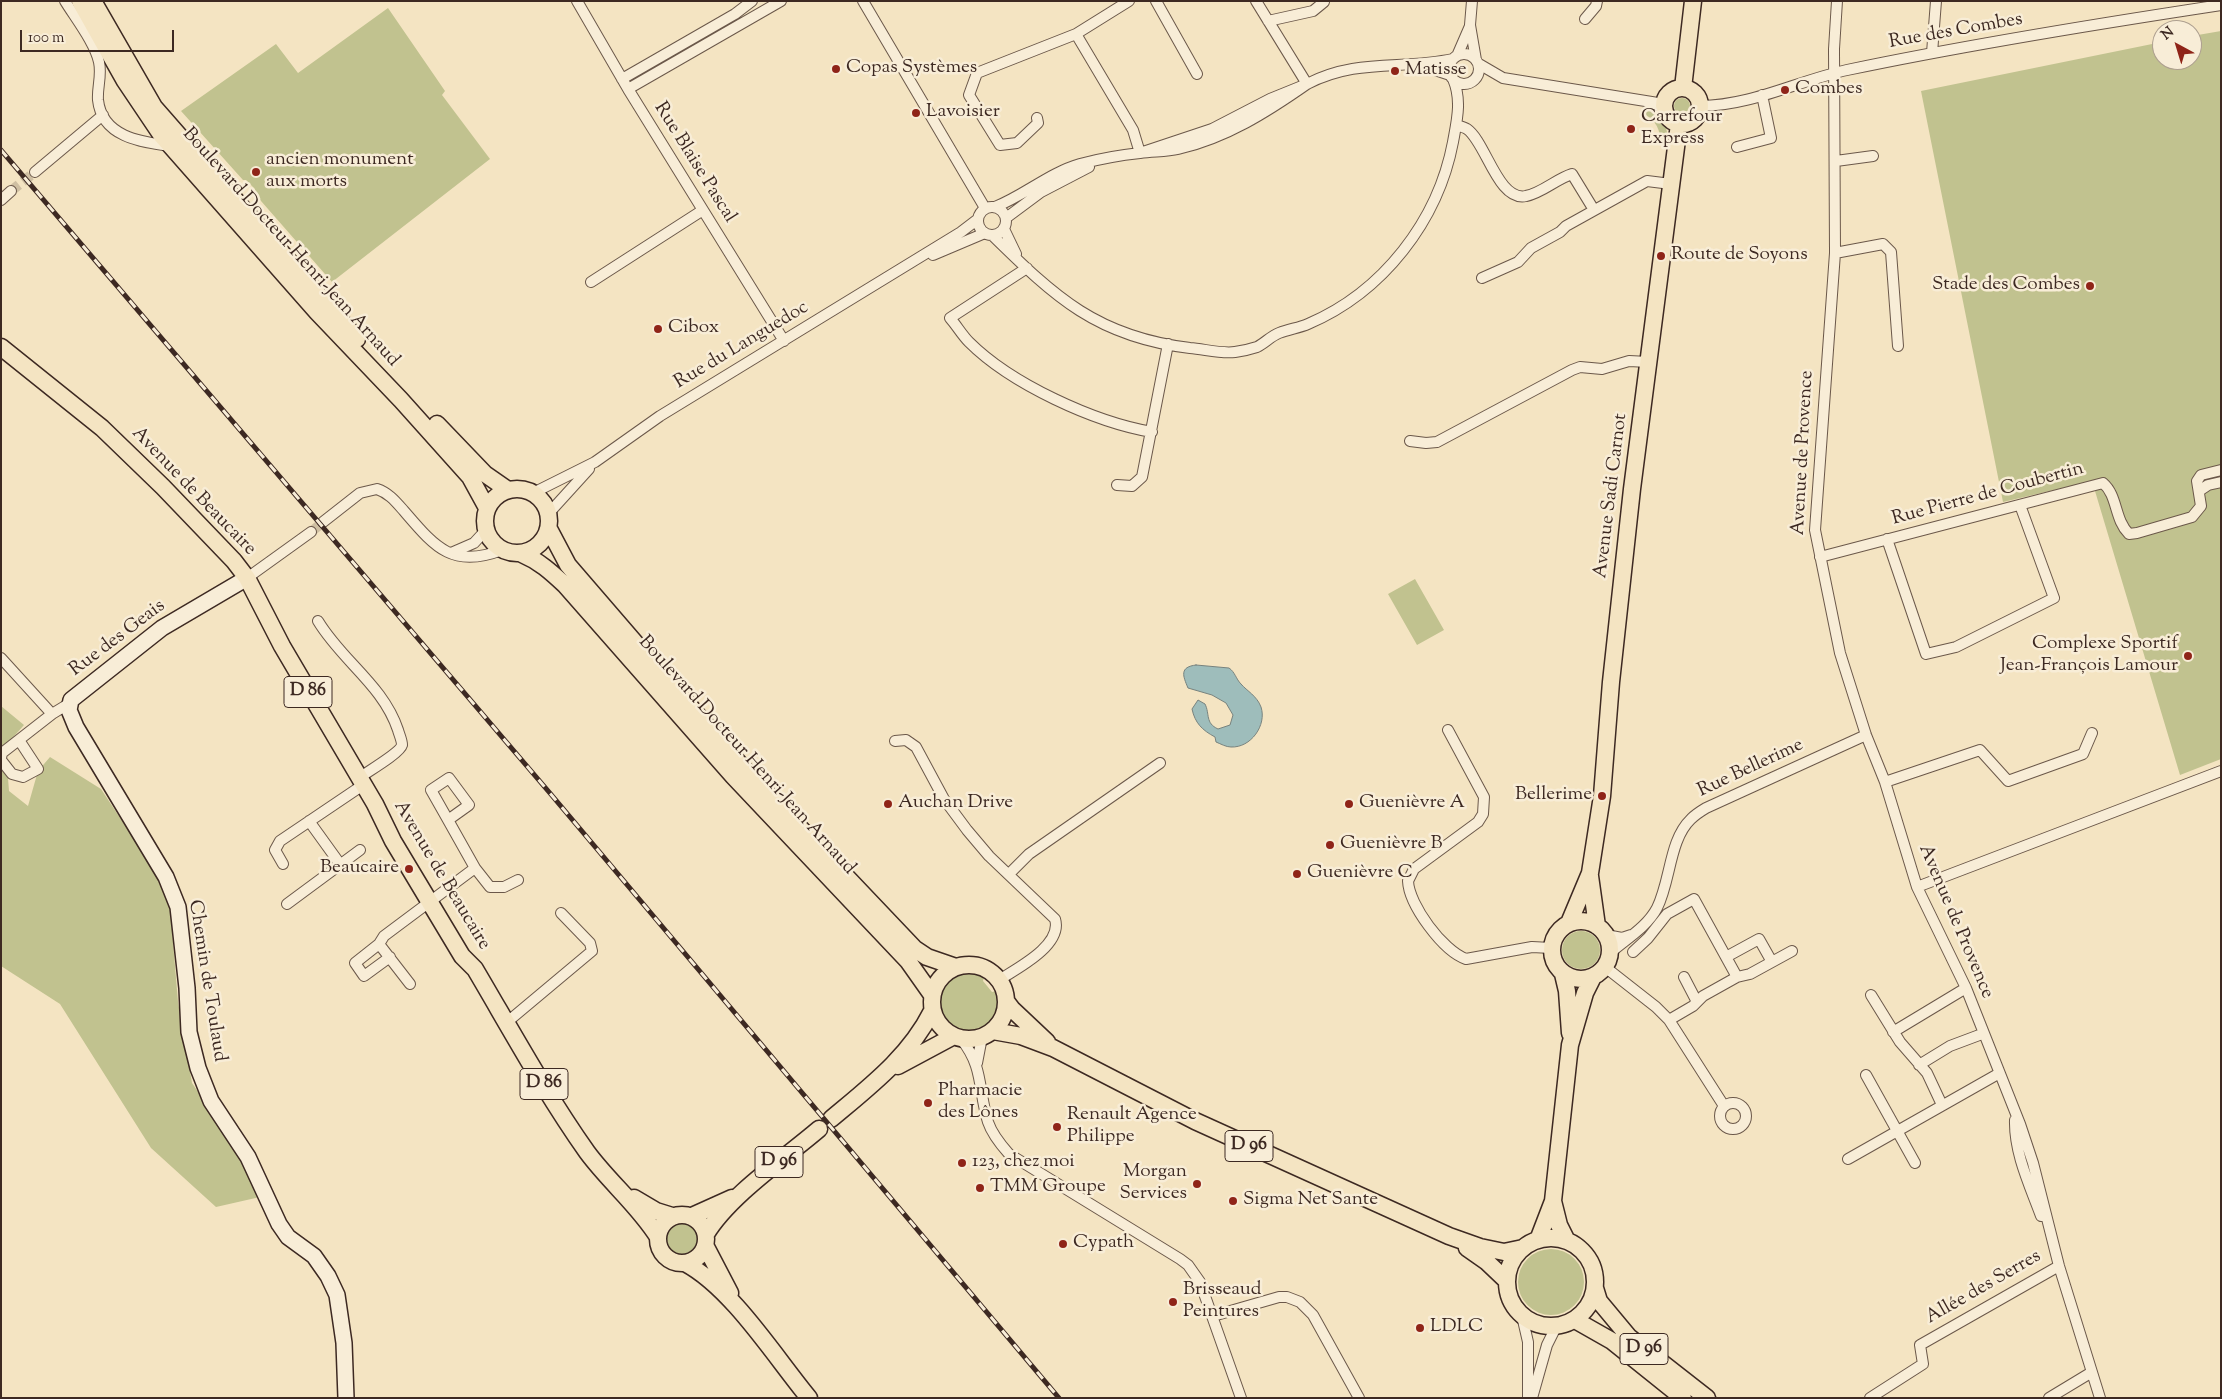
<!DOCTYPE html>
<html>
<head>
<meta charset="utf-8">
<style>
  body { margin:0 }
  #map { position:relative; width:2222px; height:1399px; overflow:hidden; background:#f4e4c2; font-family:"Sorts Mill Goudy",serif }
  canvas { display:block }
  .frame { position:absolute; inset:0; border:2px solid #3d2922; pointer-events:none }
  .north { position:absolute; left:2152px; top:20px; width:50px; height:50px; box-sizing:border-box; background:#f8edd7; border:1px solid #ad9f8f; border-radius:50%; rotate:321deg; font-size:14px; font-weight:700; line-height:20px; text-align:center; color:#3d2922 }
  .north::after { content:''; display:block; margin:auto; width:18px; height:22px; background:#8f2418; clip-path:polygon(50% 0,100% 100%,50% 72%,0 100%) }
  .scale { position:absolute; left:20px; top:30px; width:154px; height:22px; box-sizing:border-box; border:2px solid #3d2922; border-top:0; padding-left:6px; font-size:15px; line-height:18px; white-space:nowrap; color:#3d2922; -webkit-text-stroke:4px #f8edd7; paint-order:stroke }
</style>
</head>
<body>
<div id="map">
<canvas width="2222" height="1399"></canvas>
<div class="frame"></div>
<div class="north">N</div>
<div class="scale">100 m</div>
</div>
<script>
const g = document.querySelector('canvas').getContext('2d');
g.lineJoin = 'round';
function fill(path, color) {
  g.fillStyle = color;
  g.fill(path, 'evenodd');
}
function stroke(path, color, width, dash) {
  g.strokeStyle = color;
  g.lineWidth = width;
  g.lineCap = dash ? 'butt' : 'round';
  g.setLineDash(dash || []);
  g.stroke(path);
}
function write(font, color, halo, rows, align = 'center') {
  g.font = font + ' "Sorts Mill Goudy",serif';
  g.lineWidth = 5;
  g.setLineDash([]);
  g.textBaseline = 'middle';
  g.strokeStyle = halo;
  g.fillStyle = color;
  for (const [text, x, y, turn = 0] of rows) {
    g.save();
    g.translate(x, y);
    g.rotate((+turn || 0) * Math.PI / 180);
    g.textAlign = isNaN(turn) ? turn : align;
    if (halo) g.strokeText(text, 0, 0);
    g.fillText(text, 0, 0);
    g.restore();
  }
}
const green = new Path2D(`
  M388,8L445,91L442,95L490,159L332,282L254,193L255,189L246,180H243L181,111L276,44L298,73Z
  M2221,31V759L2180,775L2092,481L2003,502L1921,91L2162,42V60H2192V36Z
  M1674 106a8 8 0 1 1 16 0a8 8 0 1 1-16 0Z
  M1643,107C1659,112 1667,122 1668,139H1660C1660,126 1652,117 1640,112Z
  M1415,579L1444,630L1417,645L1388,594Z
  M1,706L24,725L1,751Z
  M50,757L101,789L157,874L170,906L178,1002L192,1083L239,1152L260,1197L216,1207L151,1148L60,1004L1,966V767L8,778L9,791L28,806L38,771Z
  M1562 950a19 19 0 1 1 38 0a19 19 0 1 1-38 0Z
  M974,973L984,977L983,981L992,992L996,991C1008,1034 945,1046 940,1005C939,999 940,992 944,987C951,976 962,972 974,973Z
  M667 1239a16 16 0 1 1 32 0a16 16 0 1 1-32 0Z
  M1518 1282a33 33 0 1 1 66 0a33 33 0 1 1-66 0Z`);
const water = new Path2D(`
  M1196,665L1229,668C1235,672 1236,679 1241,684C1247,691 1257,696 1261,707C1267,725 1251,748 1231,747C1226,747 1221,744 1216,742L1215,737C1202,730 1195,723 1192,709L1198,700L1205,704C1210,714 1205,723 1218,729L1230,725L1233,715L1226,703L1212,695L1188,688C1183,676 1179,667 1196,665Z`);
const streetTunnel = new Path2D(`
  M11,191L35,172
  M311,532L323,522`);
const street = new Path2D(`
  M65,1C76,19 95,43 99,62C102,76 97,87 98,100C102,137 141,142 170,146
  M577,1L628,89L784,341
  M863,1L985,208
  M1156,1L1197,74
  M1256,1L1307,84C1357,58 1401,70 1453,59
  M1472,1L1470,25L1476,60
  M1837,1L1834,49L1835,253L1815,530L1840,653L1866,735L1885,782L1917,887L1966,988L2020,1124L2033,1163L2059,1266L2100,1398
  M1585,19L1596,6L1597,1
  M1268,21L1313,11L1324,2
  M1076,34L1129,1
  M1932,53L1936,1
  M1449 69a15 15 0 1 1 30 0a15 15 0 1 1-30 0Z
  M1457,56L1470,26
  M1479,64L1503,78L1664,104
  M1423,66L1450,75
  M622,79L735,14L752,1
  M628,89L781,1
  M1700,106C1751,106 1797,81 1847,70C1971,44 2096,24 2221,5
  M1037,118L1038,123L1017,143L1000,145L969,95L977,73L1076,34L1133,130L1140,153
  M1456,125C1459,126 1464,127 1467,129C1486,142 1498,202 1526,196C1542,193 1556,179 1572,174L1594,210
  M1737,147L1771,138L1762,95
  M1836,161L1873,156
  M35,172L103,115
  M1,200L11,191
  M978 221a14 14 0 1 1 28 0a14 14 0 1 1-28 0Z
  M995,207C1025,195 1049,173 1080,164C1099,159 1121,155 1140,153C1153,151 1166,152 1178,149C1226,138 1267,112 1307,84L1270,99L1212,129L1140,153
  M1006,218L1041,192L1089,167
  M1004,229L1016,254
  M992,235C1055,297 1097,337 1190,348C1204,349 1221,354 1235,352C1242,351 1251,349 1257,347C1265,343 1271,336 1279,333C1289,329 1299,328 1308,324C1383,292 1438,221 1453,142C1457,120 1462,100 1453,79
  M1835,253L1883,244L1891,252L1898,346
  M933,255L985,233
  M1027,268L950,318C957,326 962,335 969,342C1011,384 1094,422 1152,432
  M1482,278L1518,262L1531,248L1560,232L1566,226L1647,181L1671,184
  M591,282L703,210
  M1410,441L1426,443L1437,442L1572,370L1580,367L1602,369L1629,361L1648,362
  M1117,485L1132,486L1142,477L1168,344
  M2199,491L2208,485L2221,482
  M533,493L595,462L660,416L961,232L978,219
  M549,513L589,469
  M323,522L360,493L377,489C389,493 396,502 404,511C435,547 452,569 502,550
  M1887,539L1926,654L1956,647L2054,598L2020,505
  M451,553L474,543L486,530
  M1820,557L2103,483C2118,496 2114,519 2129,534L2137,533L2192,517L2201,506L2197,481L2201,475L2221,470
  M247,578L311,532
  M318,621C342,661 383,685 398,730C399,734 402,740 402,745C400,753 367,772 359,778
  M1,658L52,714
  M1448,730L1484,797L1483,814L1478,822L1414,869L1408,881C1409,905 1443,951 1466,959L1532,947L1551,948
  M895,741L906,740L916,747L944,799L967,830L989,856L1055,919C1063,945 1018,968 999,980
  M1,758L2,753L52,714L70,703
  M1,760L12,774L23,777L38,769L19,740
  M1885,782L1980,750L2008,781L2083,754L2092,733
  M309,821L340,864
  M283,864L275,850L280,841L363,785
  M475,868L490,887H504L518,880
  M1009,874L1029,854L1160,763
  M1917,887L2221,771
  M287,904L360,850
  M1606,935L1622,938L1631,935
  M379,944L410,984
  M1633,952L1648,938L1667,914L1694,899L1737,977L1703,996L1693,1006L1669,1020
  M1610,953C1626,939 1647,927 1657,908C1671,880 1669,840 1691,819C1695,815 1701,811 1706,808L1866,735
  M390,957L364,976L355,963L379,944L384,936L475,868L448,820L469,805L449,778L431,790L448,820
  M1726,957L1759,939L1772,962
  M1605,967L1656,1007L1669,1020L1724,1106
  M1684,977L1697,1002
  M1737,977L1750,974L1792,951
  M1871,995L1900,1042L1927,1073L1942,1105
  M506,1023L592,951L590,943L561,913
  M1893,1032L1966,988
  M961,1039C984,1067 978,1090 988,1122C992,1134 1001,1145 1009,1154L1180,1259L1188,1265L1200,1282L1241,1398
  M977,1063L982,1037
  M1919,1065L1950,1046L1982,1034
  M1866,1075L1915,1163
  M1720 1116a13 13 0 1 1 26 0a13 13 0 1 1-26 0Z
  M2015,1120C2014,1153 2030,1186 2041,1216
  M1848,1159L1998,1074
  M1213,1316L1279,1297H1287L1300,1302L1313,1315L1359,1398
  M1522,1316L1528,1342V1398
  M1532,1398L1547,1345L1556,1327
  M1870,1398L1923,1364L1920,1345L2059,1266
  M2049,1398L2092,1372`);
const secondary = new Path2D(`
  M247,578L162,628L71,700L69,710L76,727L166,877L178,907L187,988L189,1032L198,1068L211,1101L248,1157L279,1224L288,1237L314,1256L328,1276L337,1295L344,1343L346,1398`);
const primary = new Path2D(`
  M80,1L125,81L162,136L317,312L401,400L470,477L487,508
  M93,1L154,107L357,339
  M1664 106a18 18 0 1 1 36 0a18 18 0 1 1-36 0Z
  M1683,88L1693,1
  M1,347L102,428L163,487L234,561L247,578L282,646L375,804L393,841L462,956L475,969C511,1030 546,1094 587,1152C609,1182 638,1205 658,1237
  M437,424L485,474L508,490
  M485 521a32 32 0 1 1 64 0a32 32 0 1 1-64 0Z
  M549,529L568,565L743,768L915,949L927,957L956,967
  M522,554C539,561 551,572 565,585L733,776L908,961L932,995
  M1590,876L1597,926
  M1552 950a29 29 0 1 1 58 0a29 29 0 1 1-58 0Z
  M1569,923L1590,873L1602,796L1611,682L1632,489L1679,124
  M932 1002a37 37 0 1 1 74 0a37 37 0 1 1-74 0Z
  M1563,974L1567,991L1570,1033
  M1006,1001L1012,1009L1047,1042
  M993,1031L1021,1036L1053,1048L1195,1121L1449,1236L1480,1247L1504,1252L1523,1248
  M898,1066L954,1036
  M831,1119C869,1087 909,1057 932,1011
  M634,1198L656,1211L672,1216
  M1553,1201L1559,1225L1567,1241
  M658 1239a24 24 0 1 1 48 0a24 24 0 1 1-48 0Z
  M692,1216L732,1198
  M706,1234C729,1196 785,1158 819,1129
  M1507 1282a44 44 0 1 1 88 0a44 44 0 1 1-88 0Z
  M1538,1240L1553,1201L1570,1045L1585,993L1593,977
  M706,1247L730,1293
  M1467,1248L1487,1262L1507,1281
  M685,1263C732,1288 775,1357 809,1398
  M1595,1288L1599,1301L1629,1337L1707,1398
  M1575,1320L1612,1341L1683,1398`);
const rail = new Path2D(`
  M1,150L549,792L1059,1398`);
const markers = [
  [836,69,5,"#8f2418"],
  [1395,71,5,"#8f2418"],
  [1785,90,5,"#8f2418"],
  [916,113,5,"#8f2418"],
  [1631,129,5,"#8f2418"],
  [256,172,5,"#8f2418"],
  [1661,256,5,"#8f2418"],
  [2090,286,5,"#8f2418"],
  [658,329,5,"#8f2418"],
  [2188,656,5,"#8f2418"],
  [1602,796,5,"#8f2418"],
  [888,804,5,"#8f2418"],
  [1349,804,5,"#8f2418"],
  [1330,845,5,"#8f2418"],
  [409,869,5,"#8f2418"],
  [1297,874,5,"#8f2418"],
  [928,1103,5,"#8f2418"],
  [1057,1127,5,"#8f2418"],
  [962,1163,5,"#8f2418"],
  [1197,1184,5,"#8f2418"],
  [980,1188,5,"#8f2418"],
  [1233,1201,5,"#8f2418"],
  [1063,1244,5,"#8f2418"],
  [1173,1302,5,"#8f2418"],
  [1420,1328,5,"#8f2418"]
];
const shields = [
  [308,692,48],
  [544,1084,48],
  [1249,1146,48],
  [779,1162,48],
  [1644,1349,48]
];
const shieldNames = [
  ["D 86",308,692],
  ["D 86",544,1084],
  ["D 96",1249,1146],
  ["D 96",779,1162],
  ["D 96",1644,1349]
];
const streetNames = [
  ["Rue des Combes",1956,32,-10],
  ["Rue Blaise Pascal",694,163,58],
  ["Boulevard Docteur Henri-Jean Arnaud",290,248,48],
  ["Rue du Languedoc",742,346,-31],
  ["Avenue de Provence",1804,453,-87],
  ["Avenue de Beaucaire",193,492,46],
  ["Rue Pierre de Coubertin",1988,495,-15],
  ["Avenue Sadi Carnot",1612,496,-83],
  ["Rue des Geais",118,639,-37],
  ["Boulevard Docteur Henri-Jean Arnaud",746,756,48],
  ["Rue Bellerime",1751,769,-25],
  ["Avenue de Beaucaire",441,876,59],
  ["Avenue de Provence",1955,922,67],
  ["Chemin de Toulaud",206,981,81],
  ["Allée des Serres",1984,1288,-30]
];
const poiNames = [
  ["Copas Systèmes",846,69],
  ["Matisse",1405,71],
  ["Combes",1795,90],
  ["Lavoisier",926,113],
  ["Carrefour",1641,118],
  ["Express",1641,140],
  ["ancien monument",266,161],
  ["aux morts",266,183],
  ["Route de Soyons",1671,256],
  ["Stade des Combes",2080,286,"right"],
  ["Cibox",668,329],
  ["Complexe Sportif",2178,645,"right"],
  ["Jean-François Lamour",2178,667,"right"],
  ["Bellerime",1592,796,"right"],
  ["Auchan Drive",898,804],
  ["Guenièvre A",1359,804],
  ["Guenièvre B",1340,845],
  ["Beaucaire",399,869,"right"],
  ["Guenièvre C",1307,874],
  ["Pharmacie",938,1092],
  ["des Lônes",938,1114],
  ["Renault Agence",1067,1116],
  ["Philippe",1067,1138],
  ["123, chez moi",972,1163],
  ["Morgan",1187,1173,"right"],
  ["Services",1187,1195,"right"],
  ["TMM Groupe",990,1188],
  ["Sigma Net Sante",1243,1201],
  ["Cypath",1073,1244],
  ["Brisseaud",1183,1291],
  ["Peintures",1183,1313],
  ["LDLC",1430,1328]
];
fill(green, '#c1c28f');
fill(water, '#9ebdbb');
stroke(water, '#77827e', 1);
stroke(streetTunnel, '#cfbfa2', 10, [10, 5]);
stroke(street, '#6b584a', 12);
stroke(secondary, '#3d2922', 18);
stroke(primary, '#3d2922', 19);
stroke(street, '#f8edd7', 10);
stroke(secondary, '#f8edd7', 15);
stroke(primary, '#f4e4c2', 16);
stroke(rail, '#3d2922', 5);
stroke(rail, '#f8edd7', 3, [9]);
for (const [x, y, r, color] of markers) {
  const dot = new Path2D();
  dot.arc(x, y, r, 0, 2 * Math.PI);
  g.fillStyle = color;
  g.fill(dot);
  stroke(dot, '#f8edd7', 2);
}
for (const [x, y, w] of shields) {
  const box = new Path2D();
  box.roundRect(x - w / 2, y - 15.5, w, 31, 4);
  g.fillStyle = '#f8edd7';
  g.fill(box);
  stroke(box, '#3d2922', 1);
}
write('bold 18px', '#3d2922', null, shieldNames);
write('19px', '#3d2922', '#f8edd7', streetNames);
write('19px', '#3d2922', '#f8edd7', poiNames, 'left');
</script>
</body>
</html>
